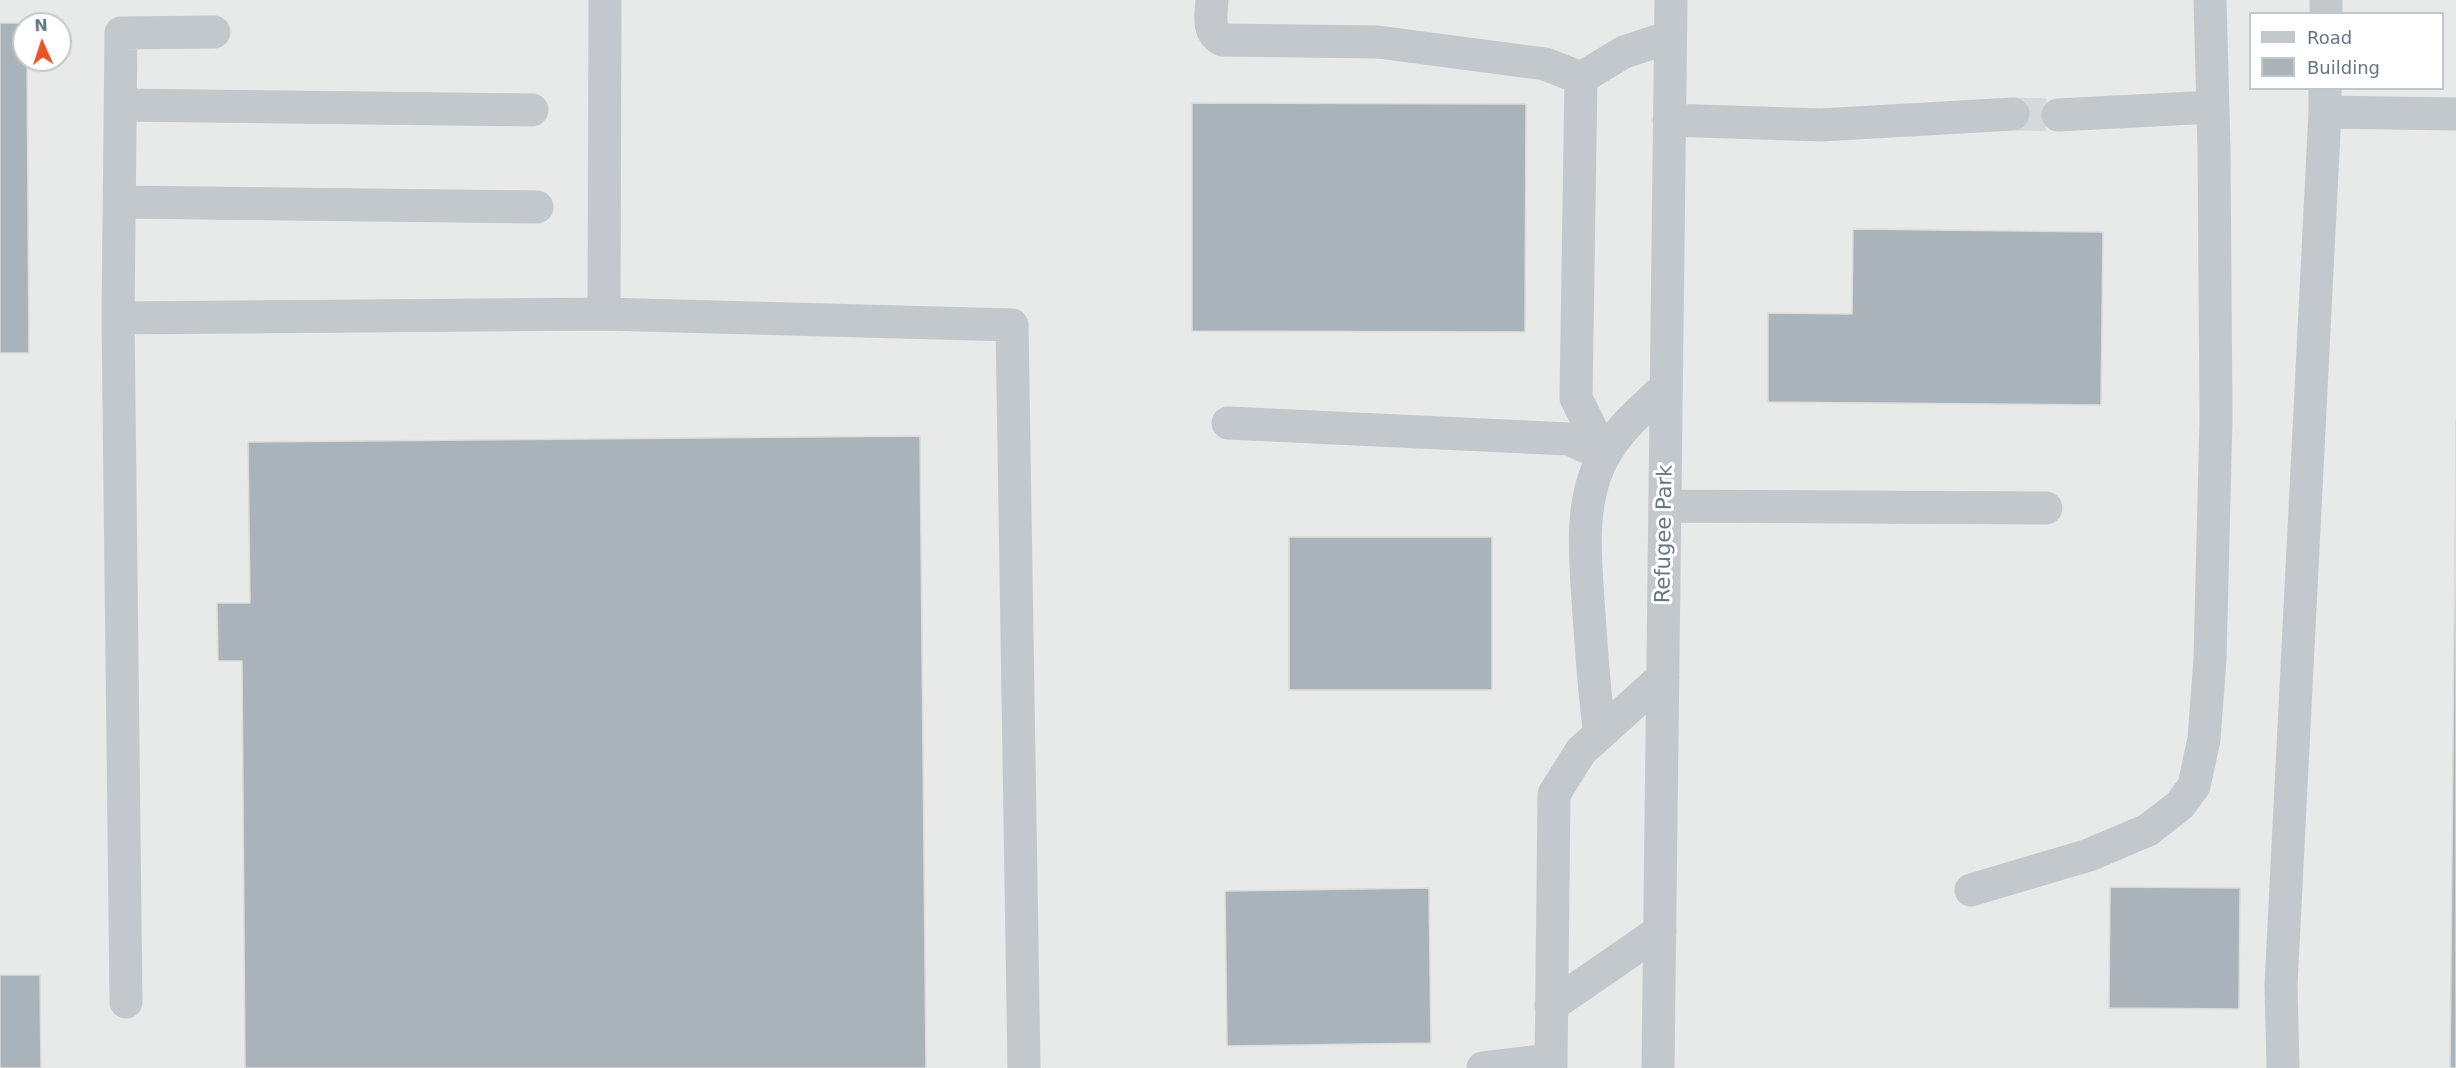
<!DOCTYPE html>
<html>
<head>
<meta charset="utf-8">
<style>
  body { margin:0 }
  #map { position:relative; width:2456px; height:1068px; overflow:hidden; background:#fafaf8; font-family:"DejaVu Sans",sans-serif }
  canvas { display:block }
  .legend { position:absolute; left:2249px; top:12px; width:195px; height:78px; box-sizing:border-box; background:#fff; border:2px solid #c1c8cd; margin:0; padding:8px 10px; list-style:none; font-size:18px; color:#657683 }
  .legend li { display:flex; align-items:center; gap:12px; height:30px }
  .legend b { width:30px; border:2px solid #c1c8cd }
  .north { position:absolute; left:12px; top:12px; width:60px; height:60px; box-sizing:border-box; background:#fff; border:2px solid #c1c8cd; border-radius:50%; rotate:357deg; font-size:16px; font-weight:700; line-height:24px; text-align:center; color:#657683 }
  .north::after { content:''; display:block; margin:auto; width:21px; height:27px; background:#e4572e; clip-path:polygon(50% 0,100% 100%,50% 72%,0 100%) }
</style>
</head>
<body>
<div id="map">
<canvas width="2456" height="1068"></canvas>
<ul class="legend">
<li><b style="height:8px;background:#c3c8cc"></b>Road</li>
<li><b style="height:16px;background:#aab3b9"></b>Building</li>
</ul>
<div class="north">N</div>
</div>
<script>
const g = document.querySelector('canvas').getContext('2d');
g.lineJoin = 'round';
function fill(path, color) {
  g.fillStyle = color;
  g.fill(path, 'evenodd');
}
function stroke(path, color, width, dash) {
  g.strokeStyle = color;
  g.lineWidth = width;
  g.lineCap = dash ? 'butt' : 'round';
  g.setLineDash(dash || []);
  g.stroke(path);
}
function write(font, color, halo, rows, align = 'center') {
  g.font = font + ' "DejaVu Sans",sans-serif';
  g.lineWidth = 6;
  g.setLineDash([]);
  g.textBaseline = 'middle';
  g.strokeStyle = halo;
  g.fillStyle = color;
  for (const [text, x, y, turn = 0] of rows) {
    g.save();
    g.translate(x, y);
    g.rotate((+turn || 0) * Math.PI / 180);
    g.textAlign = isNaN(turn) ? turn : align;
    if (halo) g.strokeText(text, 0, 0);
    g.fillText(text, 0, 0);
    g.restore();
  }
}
const built = new Path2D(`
  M0,0H2456V1068H0ZM2250,14H2442V88H2250ZM24,24H60V60H24Z`);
const building = new Path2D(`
  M0,23H27L24,24V60H27L29,353H0Z
  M1192,103L1526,104L1525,332L1192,331Z
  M1853,229L2103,232L2101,405L1768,402V313L1852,314Z
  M2456,419V1068H2450Z
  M920,436L926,1068H245L242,661H218L217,603H250L248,442Z
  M1289,537H1492V690H1289Z
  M2110,887L2240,888L2239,1009L2109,1008Z
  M1429,888L1431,1043L1227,1046L1225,891Z
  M0,975H40L41,1068H0Z`);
const minorTunnel = new Path2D(`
  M2013,114L2058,115`);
const minor = new Path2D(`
  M1212,0C1211,15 1207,32 1222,40L1378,42L1545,64L1581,78
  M2326,14V0
  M214,32L121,33L118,318L604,314L1012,325L1024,1068
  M2325,88V112L2456,114
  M121,105L532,110
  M2058,115L2212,107
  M1669,120L1821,125L2013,114
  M120,202L537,207
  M604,314L605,0
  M118,318L126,1002
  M1228,423L1569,439L1604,455
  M1604,455L1576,398L1581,78L1624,52L1670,37
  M1665,506L2046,508
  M1600,734C1594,694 1592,655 1589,615C1586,563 1577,502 1605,454C1620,427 1644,408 1666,387
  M1971,890L2089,855L2148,830L2180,805L2194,786L2204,739L2210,659L2216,419L2214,149L2210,0
  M1551,1006L1660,931
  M1483,1068L1550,1060
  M1551,1068L1554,794L1581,751L1663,677
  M1658,1068L1671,0
  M2283,1068L2281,985L2325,112`);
const streetNames = [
  ["Refugee Park",1665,534,-89]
];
fill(built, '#e8e9e9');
fill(building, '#aab3b9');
stroke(building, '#dcdcda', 1.5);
stroke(minorTunnel, '#d5d9db', 33, [33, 16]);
stroke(minor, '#c3c8cc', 33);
write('21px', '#657683', '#fff', streetNames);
</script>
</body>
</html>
